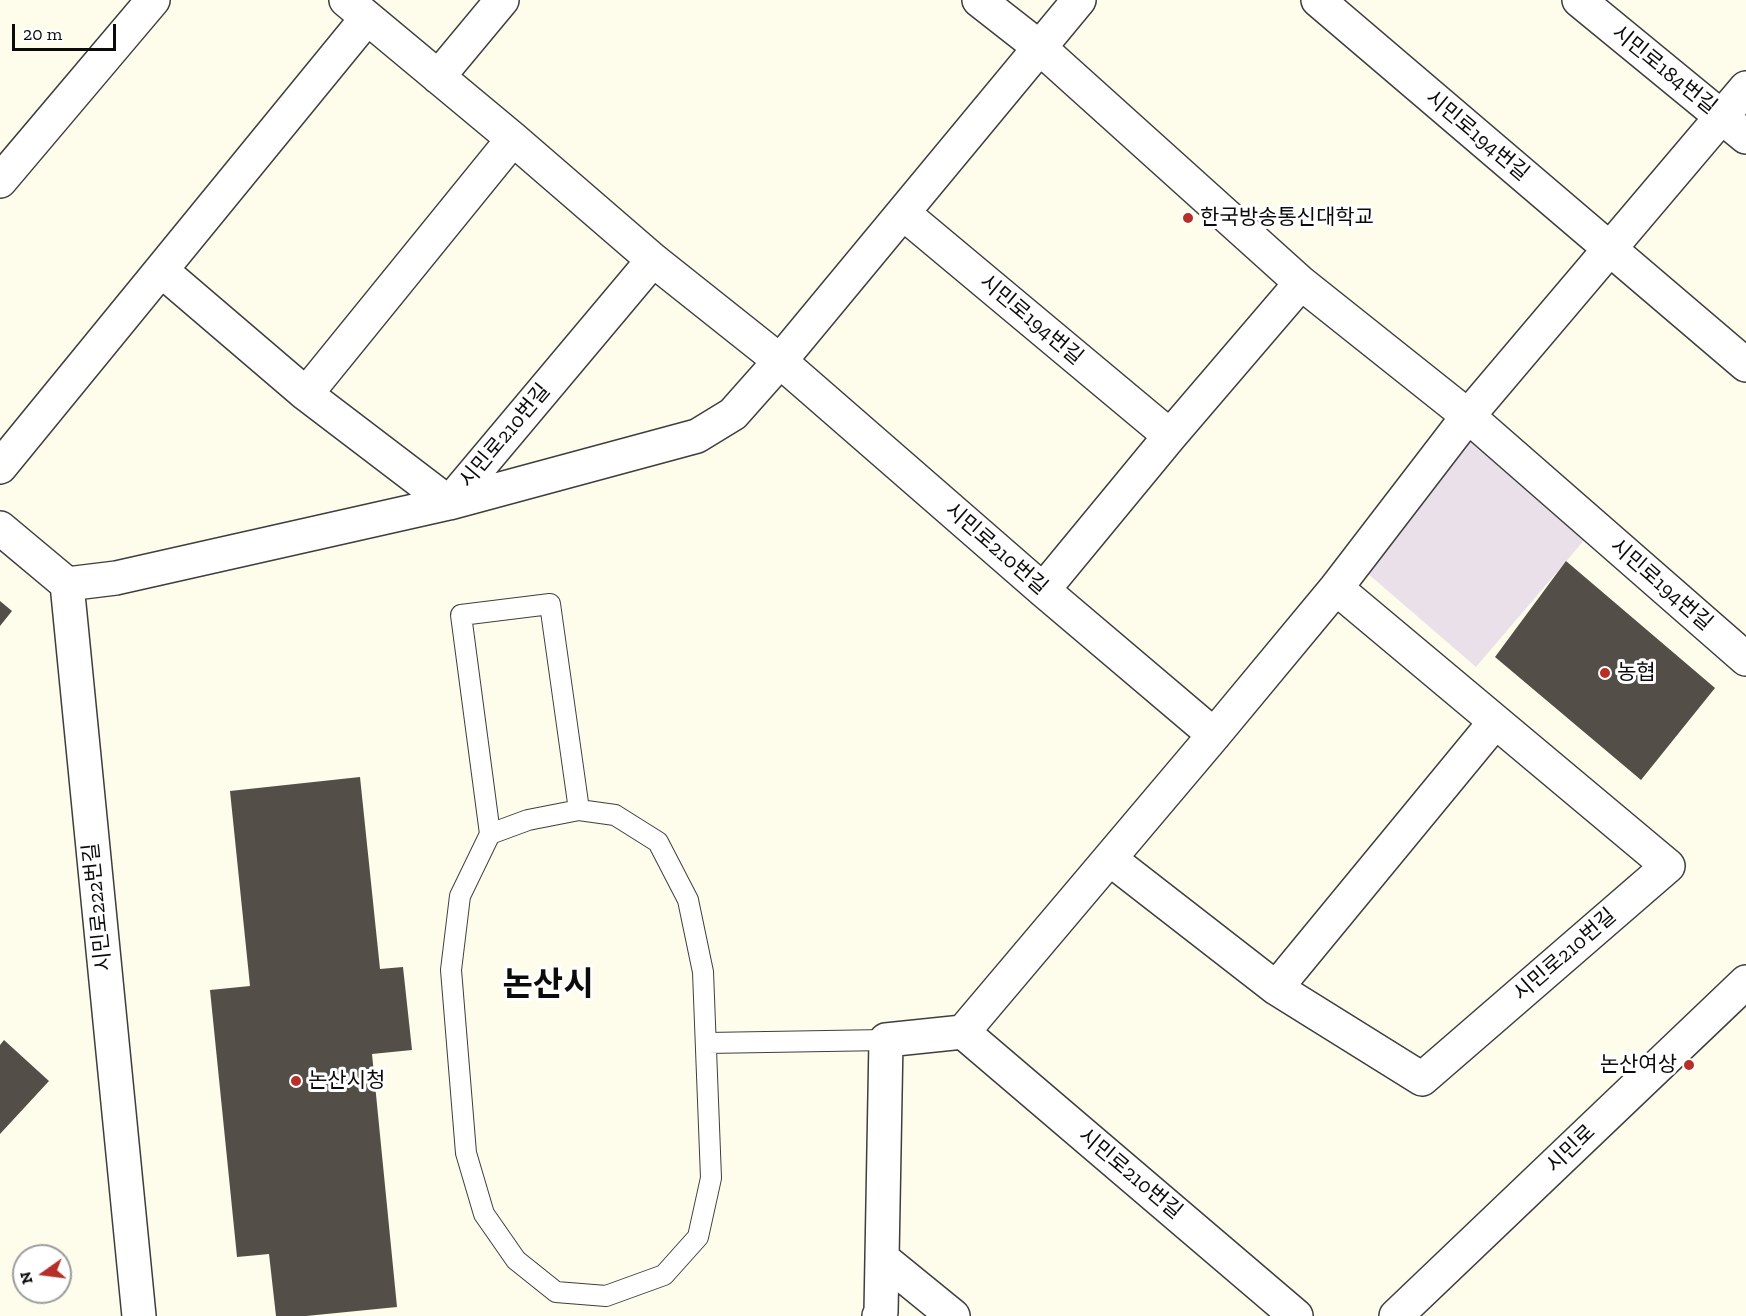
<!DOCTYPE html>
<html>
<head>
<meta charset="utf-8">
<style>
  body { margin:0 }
  #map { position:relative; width:1746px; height:1316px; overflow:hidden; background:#fefceb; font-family:"Zilla Slab",serif }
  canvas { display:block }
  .north { position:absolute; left:12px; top:1244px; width:60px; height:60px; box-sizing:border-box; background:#fff; border:2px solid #9d9d9d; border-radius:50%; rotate:256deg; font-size:16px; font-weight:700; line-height:24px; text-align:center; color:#0b0b0b }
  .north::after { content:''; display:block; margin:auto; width:21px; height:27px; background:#b62f29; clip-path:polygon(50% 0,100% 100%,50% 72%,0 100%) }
  .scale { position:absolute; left:12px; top:24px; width:104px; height:27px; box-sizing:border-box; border:3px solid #0b0b0b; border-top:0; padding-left:8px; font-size:18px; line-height:21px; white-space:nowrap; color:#0b0b0b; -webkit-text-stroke:4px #fff; paint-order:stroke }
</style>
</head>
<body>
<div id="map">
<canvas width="1746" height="1316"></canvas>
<div class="north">N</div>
<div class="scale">20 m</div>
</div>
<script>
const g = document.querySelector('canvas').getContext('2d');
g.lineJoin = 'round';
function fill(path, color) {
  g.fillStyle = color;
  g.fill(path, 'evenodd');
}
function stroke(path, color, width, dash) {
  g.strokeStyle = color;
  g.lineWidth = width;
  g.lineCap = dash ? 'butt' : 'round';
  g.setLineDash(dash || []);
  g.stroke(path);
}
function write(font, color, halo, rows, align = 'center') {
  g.font = font + ' "Zilla Slab","Noto Sans KR",serif';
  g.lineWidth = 6;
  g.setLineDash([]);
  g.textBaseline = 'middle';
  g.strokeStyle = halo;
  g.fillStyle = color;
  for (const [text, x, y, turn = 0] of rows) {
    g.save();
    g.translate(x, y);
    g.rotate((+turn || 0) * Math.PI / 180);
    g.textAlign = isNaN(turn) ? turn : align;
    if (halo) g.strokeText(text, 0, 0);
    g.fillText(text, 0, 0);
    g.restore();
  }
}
const industrial = new Path2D(`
  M1469,437L1586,538L1476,667L1359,566Z`);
const building = new Path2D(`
  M1566,561L1715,688L1641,780L1495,657Z
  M0,601L12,611L0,626Z
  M360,777L380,969L403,967L412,1050L372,1054L397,1307L306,1316H276L269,1254L237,1257L210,990L250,986L230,791Z
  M4,1040L49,1081L0,1134V1045Z`);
const lane = new Path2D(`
  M579,810L615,815L658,842L688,900L703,972L711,1178L698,1237L664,1275L606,1296L556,1292L516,1260L484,1214L466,1153L451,970L460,896L490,834L528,820Z
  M490,834L461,615L550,604L579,810
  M707,1043L886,1040`);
const street = new Path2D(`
  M346,0L513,139L653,260L780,361L1043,590L1214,735
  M979,0L1039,47L1301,283L1468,416L1746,659
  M1318,0L1746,365
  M1579,0L1746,137
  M438,77L502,0
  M0,181L153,0
  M903,213L1170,436L1301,283
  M161,270L306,394L449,503L653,260
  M306,394L513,139
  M0,467L367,18
  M0,528L67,584L139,1316
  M67,584L116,578L449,503L697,436L733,414L780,361L1079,0
  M1043,590L1170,436
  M1110,859L1276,988L1422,1079L1668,866L1336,588
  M1276,988L1495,722
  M963,1032L1296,1316
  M883,1259L953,1316
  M879,1316L881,1312L886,1040L963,1032L1214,735L1336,588L1468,416L1746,88
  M1396,1316L1746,982`);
const markers = [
  [1188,218,6,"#b62f29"],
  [1605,673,6,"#b62f29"],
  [1689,1065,6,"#b62f29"],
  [296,1081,6,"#b62f29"]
];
const streetNames = [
  ["시민로184번길",1664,70,39],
  ["시민로194번길",1477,136,40],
  ["시민로194번길",1031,320,40],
  ["시민로210번길",505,436,-50],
  ["시민로210번길",996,549,41],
  ["시민로194번길",1661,585,41],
  ["시민로222번길",98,907,-96],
  ["시민로210번길",1565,955,-41],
  ["시민로",1571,1149,-44],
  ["시민로210번길",1130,1174,40]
];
const poiNames = [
  ["한국방송통신대학교",1200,218],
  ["농협",1617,673],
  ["논산여상",1677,1065,"right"],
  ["논산시청",308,1081]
];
const townNames = [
  ["논산시",548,986]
];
fill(industrial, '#eae0ea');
fill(building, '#544e48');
stroke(lane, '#3e3e3e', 22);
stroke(street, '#3e3e3e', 36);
stroke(lane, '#fff', 20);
stroke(street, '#fff', 33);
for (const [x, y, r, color] of markers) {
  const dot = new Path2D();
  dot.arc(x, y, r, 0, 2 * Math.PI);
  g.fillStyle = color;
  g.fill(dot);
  stroke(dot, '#fff', 2);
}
write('21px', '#0b0b0b', '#fff', streetNames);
write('21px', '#0b0b0b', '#fff', poiNames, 'left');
write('bold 33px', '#0b0b0b', '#fff', townNames);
</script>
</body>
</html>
